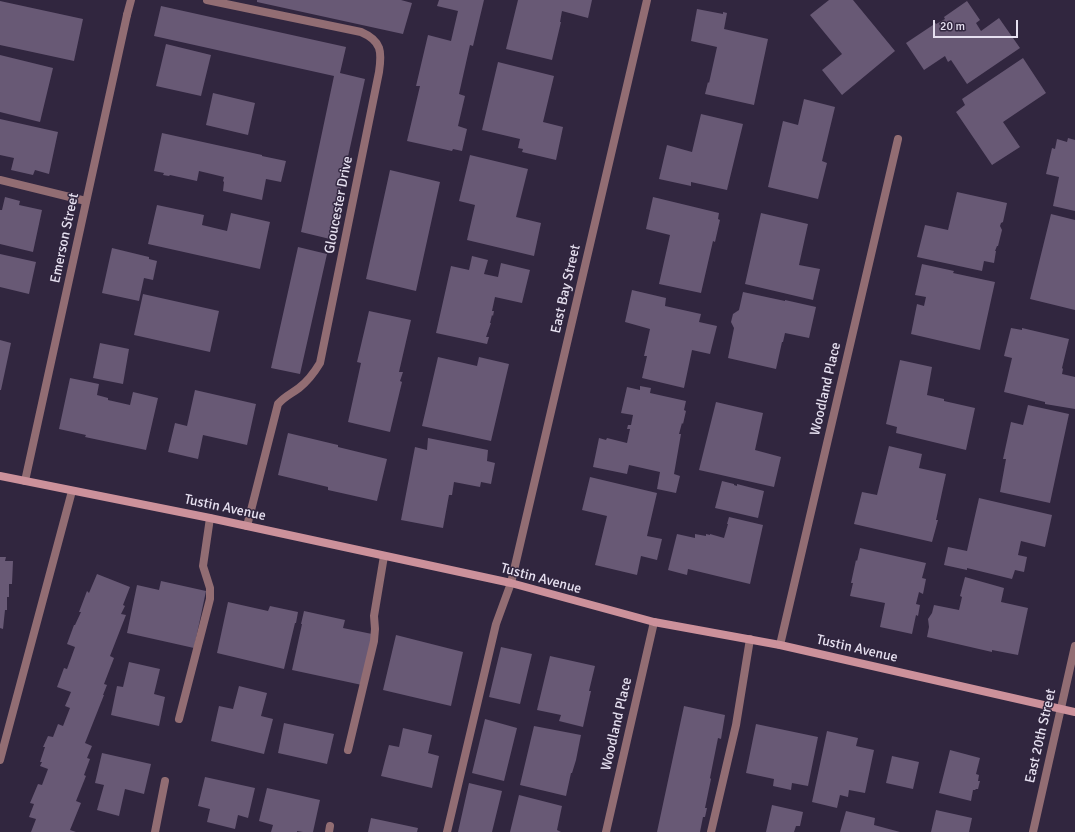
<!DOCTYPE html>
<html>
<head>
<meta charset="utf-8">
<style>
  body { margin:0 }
  #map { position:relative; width:1075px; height:832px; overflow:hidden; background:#31263f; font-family:Signika,sans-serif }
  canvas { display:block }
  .scale { position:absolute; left:933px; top:20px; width:85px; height:18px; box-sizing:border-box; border:2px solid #e6e0f0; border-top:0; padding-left:5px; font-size:12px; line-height:14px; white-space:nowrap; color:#e6e0f0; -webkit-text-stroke:3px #31263f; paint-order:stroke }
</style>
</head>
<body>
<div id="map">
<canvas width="1075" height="832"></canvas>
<div class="scale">20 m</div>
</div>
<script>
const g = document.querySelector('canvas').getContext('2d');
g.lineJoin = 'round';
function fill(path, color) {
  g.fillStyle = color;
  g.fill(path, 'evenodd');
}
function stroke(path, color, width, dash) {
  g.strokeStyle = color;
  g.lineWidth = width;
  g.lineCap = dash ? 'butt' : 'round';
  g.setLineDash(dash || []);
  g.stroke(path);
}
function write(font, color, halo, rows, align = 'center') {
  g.font = font + ' Signika,sans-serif';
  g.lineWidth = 3;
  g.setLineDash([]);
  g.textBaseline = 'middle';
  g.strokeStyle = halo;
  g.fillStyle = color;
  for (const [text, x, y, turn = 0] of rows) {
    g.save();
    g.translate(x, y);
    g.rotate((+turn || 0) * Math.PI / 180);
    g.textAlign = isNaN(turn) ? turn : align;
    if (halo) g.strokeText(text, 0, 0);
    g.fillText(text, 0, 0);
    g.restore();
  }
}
const building = new Path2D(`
  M257,0H401L412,3L403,34L257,2Z
  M439,0H484L473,46L470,45L459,94L465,96L458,126L467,129L462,151L453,149L452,151L407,141L420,86H416L428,35L451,41L458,11L437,6Z
  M518,0H592L588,18L562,11L560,22H561L552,60L506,49Z
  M829,0H853L895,51L842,95L822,70L842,54L810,15Z
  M0,1L83,19L74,61L0,45Z
  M967,1L980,20L976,23L981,31L999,18L1020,48L967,84L951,60L948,62L945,56L924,70L906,43L936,23V24L945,19L944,17Z
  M161,6L346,47L340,73L365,79L330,239L301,232L334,76L154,36Z
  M697,9L723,14V12L727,13L724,29L768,39L754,105L705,94L708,82L709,83L717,47L691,41Z
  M166,44L211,55L201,96L156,86Z
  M0,55L53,68L40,122L0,112Z
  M1023,58L1046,93L1003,122L1020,147L992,165L956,112L965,105L962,99Z
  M498,62L554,76L543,122L563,127L556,160L522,152L523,149L518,148L520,139L482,130Z
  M213,93L255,103L248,135L206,125Z
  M804,99L835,107L822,161L827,163L818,199L768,187L783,121L798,125Z
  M701,114L743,124L727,190L691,182V186L659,179L667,145L692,152Z
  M0,119L58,132L49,174L35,170L33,175L11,170L14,158L0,155Z
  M162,133L262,155V156L286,161L281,182L266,179L262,200L223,191L224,182L223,181L224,177L199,171L197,181L170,175L169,176L163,175L164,173L154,171Z
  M1068,138L1075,140V211L1053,206L1059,177L1046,174L1052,148L1055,149L1057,139L1067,142Z
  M470,155L528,169L516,217L541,223L534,256L467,240L475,205L459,201Z
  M390,170L440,182L416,291L366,279Z
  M957,192L1007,203L1003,222L1001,223L1000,226L1002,230L998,246H997L995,251H996L994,263L984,261L982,271L917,257L925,225L948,230Z
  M5,197L20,201L19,205L42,210L33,252L0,244V210H2Z
  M653,197L719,213L718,219L720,220L715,242L713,241L701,293L659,284L670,235L646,229Z
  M157,205L204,215L202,225L227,231L231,213L270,222L260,269L148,244Z
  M761,213L808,224L799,265L820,269L813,300L745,284Z
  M1051,214L1075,220V310L1030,299Z
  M298,247L327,254L300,374L271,368Z
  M112,248L149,257V259L157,261L153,280L144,278L139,301L102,293Z
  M0,254L36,262L29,294L0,287Z
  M472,256L488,260L484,274L498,277L501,263L530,270L522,303L495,297L492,311H494L493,316L492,315L490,323H491L486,337H489L487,344L436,333L451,266L469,270Z
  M922,264L954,271L953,273L995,282L980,350L911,334L917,304L924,306L926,297L915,295Z
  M632,290L666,298L665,306L701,314L699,322L717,326L710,354L692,350L684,388L642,378L647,356H644L650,329L625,322Z
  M743,292L785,301V300L816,307L809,338L785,333L783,342H782L776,369L728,358L734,328L731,322L733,314L739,310Z
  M143,294L219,311L210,352L134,335Z
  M369,311L411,320L399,372H403L400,381L402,382L390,432L348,422L361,363L357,362Z
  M1011,328L1022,330V328L1069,339L1062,368L1063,369L1062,374L1075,377V409L1045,404V402L1004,392L1012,358L1004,356Z
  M0,340L11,343L1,390H0Z
  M100,343L129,349L123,384L93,378Z
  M438,357L477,366L479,357L509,364L491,441L422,426Z
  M900,360L932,367L927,395L944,399V401L975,408L966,450L896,433L897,427L886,424Z
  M70,378L99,384L97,395L108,398V400L130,405L133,392L158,398L146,450L85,437L86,435L59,429Z
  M640,386L651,388L650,393L686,401L684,410L686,411L683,424L682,423L679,434H681L674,474L680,476L676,493L657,489L660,472L629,465L627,474L593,467L599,438L606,440L607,438L627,443L630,429H627L628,425H631L633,415L621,413L627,387L640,390Z
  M195,390L256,404L247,445L203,435L198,459L168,452L175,423L187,426Z
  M716,402L763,413L755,450L781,457L774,487L699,470Z
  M1028,405L1069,414L1050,503L1000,492L1006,459H1003L1011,422L1023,425Z
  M288,433L338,445V447L387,459L377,501L328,490V487L278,475Z
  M428,438L488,450L487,461L495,463L491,484L481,482L480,487L454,482L452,495H449L443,528L401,520L415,447L427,450Z
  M889,446L922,454L919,468L946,474L936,520H938L932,542L854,524L862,492L877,495Z
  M590,477L657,493L647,536L662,539L657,560L641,556L637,575L595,565L607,516L582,510Z
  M722,481L734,484V485L737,486V484L764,491L758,518L715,508Z
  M979,498L1052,515L1045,547L1021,541L1018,555L1027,557L1024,572L1015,570L1012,579L967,568V570L944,565L948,547L967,551Z
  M729,517L763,525L750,584L688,569L687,575L668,570L677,534L695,538V534L706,536V534L710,535V534L724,538L728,524H727Z
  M860,548L926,563L922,578L926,579L923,594L919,592L916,604L920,605L918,616L916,615L912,634L880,627L885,603L850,596L853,583H851L856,560L857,561Z
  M0,557H6L5,561H13L12,584H9V597H7V610H5L3,629L0,628Z
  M97,574L130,587L123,605L125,606L121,614L126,615L110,656L114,658L104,684L107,685L103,695H104L85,743L92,746L87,758L90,759L84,775L86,776L76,801L81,803L70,830L76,832H31L36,819L29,817L34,804L30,803L38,784L42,785L48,769L40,766L42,762H40L45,747H43L48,736L53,737L58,724L63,726L70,708L65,706L71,692L57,687L64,668L67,669L75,647L67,644L74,625H75L81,612H79L87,591L89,593Z
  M965,577L1004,588L1001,602L1028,608L1018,655L992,650V652L927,637L929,627L928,619L932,613L934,605L959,610L962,597L960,596Z
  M161,581L206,591L194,648L127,633L137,585L159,590Z
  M228,602L268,611L270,606L298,612L296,623H295L284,669L217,653Z
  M304,611L345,620L343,628L372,634L362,685L292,670L302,624H301Z
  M396,635L463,652L451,706L383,690Z
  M501,647L532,654L520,704L489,697Z
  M550,656L595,666L589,691H591L583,727L559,721L561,715L537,710Z
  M129,662L160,669L154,694L165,697L159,726L111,715L117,686L123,687Z
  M239,686L267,693L261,716L273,719L264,754L211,741L219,706L233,709Z
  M684,706L725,715L721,739L718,738L710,778L711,779L705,808H707L705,817H703L700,832H657Z
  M485,719L517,728L504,781L472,773Z
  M284,723L334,734L327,764L278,753Z
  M756,724L818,737L808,786L792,783L791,790L773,786L774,779L746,773Z
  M534,726L581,735L576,760L572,773H571L566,796L520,785Z
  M403,728L432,735L428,753L439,756L432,788L381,776L389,745L399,747Z
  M827,731L858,738L856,746L874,750L865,793L849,790L848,797L840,795L837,808L812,802Z
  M950,750L980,758L976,774L979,775L978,781H980L978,789H976L975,790H973L971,801L939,793Z
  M102,753L151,764L144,794L125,789L119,816L97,810L104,785L95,783Z
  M892,756L919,762L913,789L886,783Z
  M205,777L255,788L248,818L238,815L235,829L207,822L210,809L198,806Z
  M469,783L502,791L492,832H458Z
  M267,788L320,800L313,832H303L297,831V832H271L273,825L259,821Z
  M519,795L562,806L557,830L561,832H510Z
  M772,805L803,812L800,826H796L794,832H766Z
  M936,810L972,818L969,832H931Z
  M846,811L875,818L874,825L900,832H840Z
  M371,818L418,828L417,832H368Z`);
const lane = new Path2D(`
  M127,15L131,0
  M0,180L86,201
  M179,719L210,599V588L203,566L210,518
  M348,750L374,641L375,629L374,616L384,556
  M0,760L72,491
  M155,832L165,781
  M329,832L330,826
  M447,832L496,624L511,583
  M711,832L736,725L750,639`);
const street = new Path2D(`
  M207,0L361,32C382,41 382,52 379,72L320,363C314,373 308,381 299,388C291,394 285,396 278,404L247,526
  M25,481L127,15
  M511,583L647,0
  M780,645L898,139
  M606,832L654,622
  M1033,832L1075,646`);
const secondary = new Path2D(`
  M0,476L210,518L511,583L654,622L780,645L1075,712`);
const streetNames = [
  ["Gloucester Drive",339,205,-79],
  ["Emerson Street",65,238,-78],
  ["East Bay Street",566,289,-77],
  ["Woodland Place",826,389,-77],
  ["Tustin Avenue",225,508,12],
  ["Tustin Avenue",541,579,15],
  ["Tustin Avenue",857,649,13],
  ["Woodland Place",617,724,-77],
  ["East 20th Street",1041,736,-77]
];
fill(building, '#685975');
stroke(lane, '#926d73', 8);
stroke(street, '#926d73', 8);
stroke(secondary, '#cc919b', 8);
write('14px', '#e6e0f0', '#31263f', streetNames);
</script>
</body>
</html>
